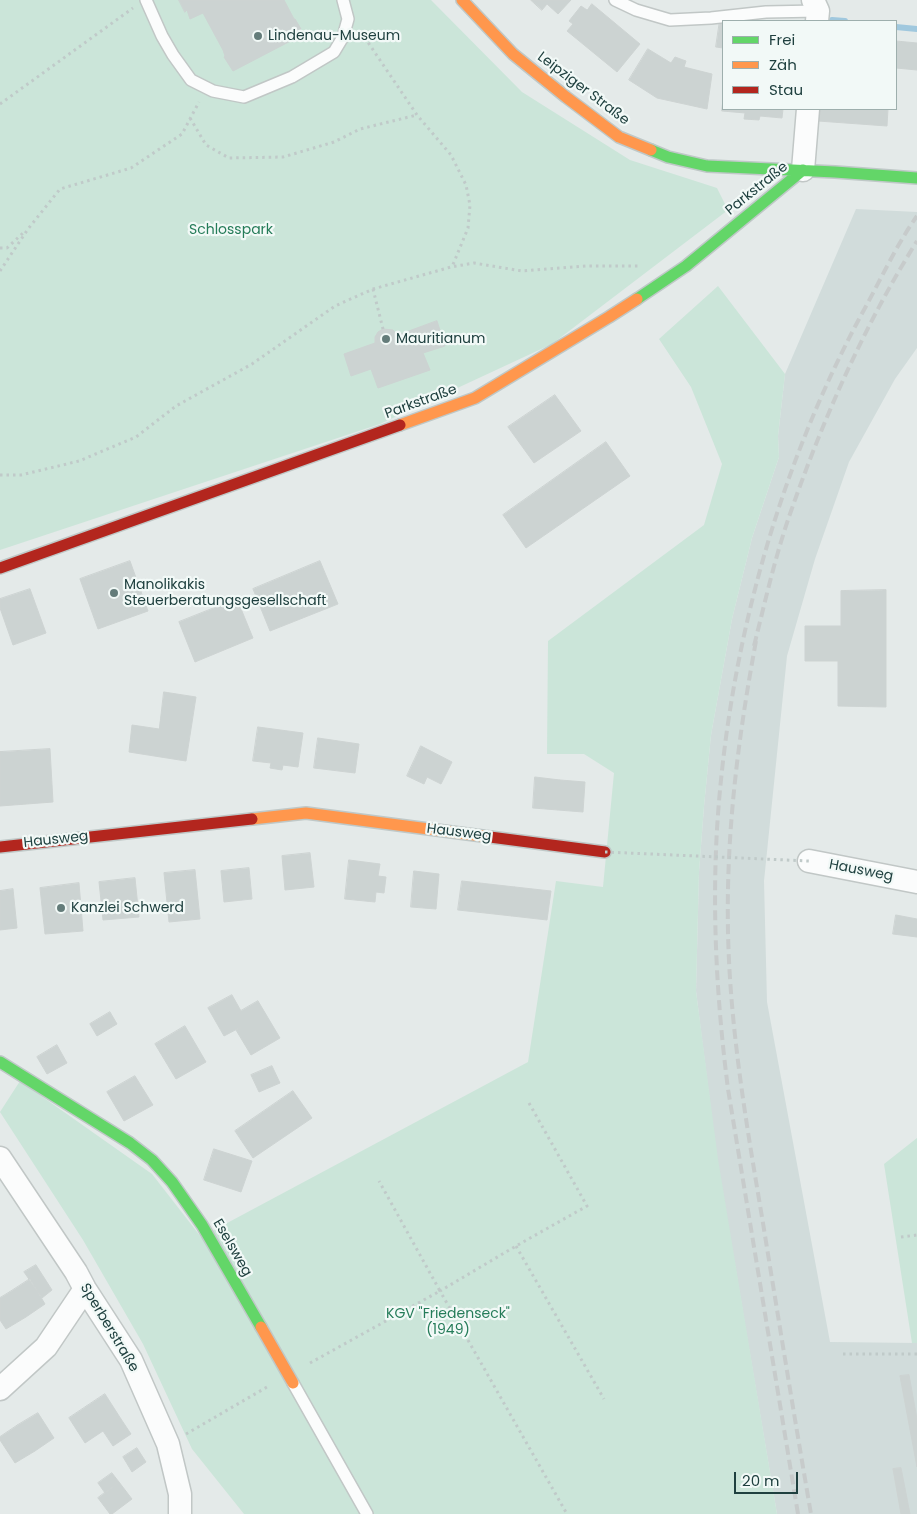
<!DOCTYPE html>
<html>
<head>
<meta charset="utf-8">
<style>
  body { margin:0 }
  #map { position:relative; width:917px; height:1514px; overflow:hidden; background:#e4eae9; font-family:Poppins,sans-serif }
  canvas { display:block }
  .legend { position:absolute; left:722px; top:20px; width:175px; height:90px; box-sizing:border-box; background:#f2f9f7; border:1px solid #9eafad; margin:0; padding:6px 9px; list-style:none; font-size:15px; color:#1f403f }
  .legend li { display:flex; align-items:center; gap:10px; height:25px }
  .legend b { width:25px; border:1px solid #9eafad }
  .scale { position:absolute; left:734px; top:1472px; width:64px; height:22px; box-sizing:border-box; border:2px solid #1f403f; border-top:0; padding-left:6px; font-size:15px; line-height:18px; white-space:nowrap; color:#1f403f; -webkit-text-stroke:4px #f2f9f7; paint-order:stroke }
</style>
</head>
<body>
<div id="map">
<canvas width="917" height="1514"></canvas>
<ul class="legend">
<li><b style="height:6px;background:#63d668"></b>Frei</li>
<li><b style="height:6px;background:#ff974d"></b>Zäh</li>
<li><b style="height:6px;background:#b3261e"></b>Stau</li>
</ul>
<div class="scale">20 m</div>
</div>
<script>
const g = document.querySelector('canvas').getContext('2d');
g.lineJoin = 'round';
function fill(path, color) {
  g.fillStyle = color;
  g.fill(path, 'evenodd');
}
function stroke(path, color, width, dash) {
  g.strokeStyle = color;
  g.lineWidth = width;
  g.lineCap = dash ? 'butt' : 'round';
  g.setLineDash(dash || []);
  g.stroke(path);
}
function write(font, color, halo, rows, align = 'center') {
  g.font = font + ' Poppins,sans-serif';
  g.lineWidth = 4.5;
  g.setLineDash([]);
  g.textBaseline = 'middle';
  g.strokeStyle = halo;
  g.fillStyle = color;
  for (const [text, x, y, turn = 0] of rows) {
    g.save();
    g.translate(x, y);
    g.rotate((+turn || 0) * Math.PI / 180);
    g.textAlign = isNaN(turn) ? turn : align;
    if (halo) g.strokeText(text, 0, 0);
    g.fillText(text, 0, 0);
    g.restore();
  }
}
const built = new Path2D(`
  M856,209L917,212V348L895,379L849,462L815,559L787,656L764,881L767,1002L830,1342L917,1343V1514H777L717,1159L696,991L699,872L704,806L711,735L732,619L752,538L779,457L778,436L785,374Z`);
const green = new Path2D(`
  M0,0H431L522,92L630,160L717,188L728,210L552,344L380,424L0,550Z
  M718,286L785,374L778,436L779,457L752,538L732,619L711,735L704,806L699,872L696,991L718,1159L777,1514H244L192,1449L143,1344L83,1240L0,1112L20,1081L152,1174L201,1237L528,1062L556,881L603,887L614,773L584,754H547L548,641L704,525L722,464L691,387L659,339Z
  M917,1138V1343H912L884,1164Z`);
const stream = new Path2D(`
  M832,20L845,21
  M896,27L917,29`);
const building = new Path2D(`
  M179,0H284L294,19H295L301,29L299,30L302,35L233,71L224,57L225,56L223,50L203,13L190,19L187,10L185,12Z
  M531,0H571L558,14L547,4L542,10Z
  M592,4L640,44L617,72L567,31L573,24L569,21L581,6L587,10Z
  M720,20L723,21V48L716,47Z
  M896,41L917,43V70L896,68Z
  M648,49L671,63L675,57L686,61L684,67L712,74L707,109L657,98L629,80Z
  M723,100V109H783L782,118L760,116L759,120L744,119L745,113L722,111Z
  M819,109H888L887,126L818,121Z
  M437,321L445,346L423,353L430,370L378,388L371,369L351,376L344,354L375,343V337L378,332L383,329L393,330L397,335Z
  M555,395L581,431L534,463L508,427Z
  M606,442L630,476L526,548L503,515Z
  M130,561L148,611L98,629L80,579Z
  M320,561L338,604L270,631L253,589Z
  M30,589L46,633L13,645L0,608V599Z
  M886,590V707L838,706V661H805V626H841V591Z
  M237,599L253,638L195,662L179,622Z
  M164,692L196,697L186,761L129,752L132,725L159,729Z
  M258,727L303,733L298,767L283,765L282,770L270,768L271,763L253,761Z
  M318,738L359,744L355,773L314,768Z
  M421,746L452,762L441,784L427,777L424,784L407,776Z
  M50,749L53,802L0,806V752Z
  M535,777L560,780L558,810L533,808Z
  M560,780L585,782L583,812L558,810Z
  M310,853L314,887L285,890L282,856Z
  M349,860L380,864L378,876L386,877L384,893L376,892L375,902L345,899Z
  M249,868L252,899L224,902L221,871Z
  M195,870L200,919L169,922L164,873Z
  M414,871L439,874L436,909L411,907Z
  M135,878L139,917L103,920L99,882Z
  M462,881L515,887L512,916L458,910Z
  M79,883L83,931L45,934L40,888Z
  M515,887L551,891L547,920L512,916Z
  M13,889L17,928L0,930V891Z
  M896,915L917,919V937L893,934Z
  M232,995L241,1011L234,1015L241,1027L224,1036L208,1008Z
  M258,1001L280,1038L251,1055L236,1030L241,1027L234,1015Z
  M110,1012L117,1024L97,1036L90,1024Z
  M185,1026L206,1062L176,1079L155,1044Z
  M57,1045L67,1063L47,1074L37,1057Z
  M272,1066L280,1083L259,1092L251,1075Z
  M135,1076L153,1105L124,1121L107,1092Z
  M293,1091L312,1118L253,1158L235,1131Z
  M214,1149L252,1161L241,1192L204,1180Z
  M36,1265L52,1290L42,1298L24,1272Z
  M30,1279L45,1304L26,1317L10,1292Z
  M10,1292L26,1317L6,1329L0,1320V1298Z
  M909,1375L917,1419V1467L900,1376Z
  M105,1394L121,1419L103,1431L87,1406Z
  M87,1406L103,1431L85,1443L69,1418Z
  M38,1413L54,1438L35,1451L18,1425Z
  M121,1419L131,1434L113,1446L103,1431Z
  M18,1425L35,1451L15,1463L0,1440V1437Z
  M137,1448L146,1462L132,1472L123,1457Z
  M901,1468L910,1514H901L893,1469Z
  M112,1473L119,1482L105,1493L98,1483Z
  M119,1482L132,1499L112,1514H110L98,1498Z`);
const path = new Path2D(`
  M361,32L417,115L451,155L466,185L470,205L468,228L452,267
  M0,104L133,8
  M190,118L206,145L229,158L283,157L334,142L360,129L417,115
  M0,248H7L23,233
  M0,271L28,229L60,189L131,168L182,134L199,102
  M373,289L383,329
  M0,475H21L79,461L136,437L176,406L252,364L335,306L373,289L451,267L474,263L522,271L586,266H640
  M529,1103L587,1206L516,1246L440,1291L567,1514
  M901,1237L917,1235
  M516,1246L604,1399
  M843,1354H917
  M310,1363L440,1291L379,1181
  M186,1434L267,1387`);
const lane = new Path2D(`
  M146,0L162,36L173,55L191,80L213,91L244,97L292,77L334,52L343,37L348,19L343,0
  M615,0L636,10L670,20L711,18L766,12L818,11
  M293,1383L367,1514`);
const street = new Path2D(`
  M813,0L818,11L817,21
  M803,170L808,109
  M809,861L917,882
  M0,1158L76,1272L85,1289L131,1360L168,1444L180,1494V1514
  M0,1389L46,1347L85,1289`);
const fast = new Path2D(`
  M651,150L668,157L707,166L835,172L917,178
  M637,299L686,266L803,170
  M0,1062L130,1143L152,1160L172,1182L202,1225L261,1327`);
const slow = new Path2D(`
  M462,0L513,54L566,97L619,137L651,150
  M400,425L475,398L609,317L637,299
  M252,819L306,813L490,837
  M261,1327L293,1383`);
const jam = new Path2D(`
  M0,568L400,425
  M490,837L605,852
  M0,847L252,819`);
const rail = new Path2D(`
  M756,641C738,738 726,833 728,932C730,1028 746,1122 762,1217C778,1316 794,1415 811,1514
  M754,646C765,602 775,557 790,514C823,419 864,326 917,241
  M798,1514L728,1089C717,1003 712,916 717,829C728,649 779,465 865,308C882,277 897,244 917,216`);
const pathBridge = new Path2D(`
  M605,852L809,861`);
const markers = [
  [258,36,5,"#647c7a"],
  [386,339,5,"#647c7a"],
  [114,593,5,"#647c7a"],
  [61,908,5,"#647c7a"]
];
const poiNames = [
  ["Lindenau-Museum",268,36],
  ["Mauritianum",396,339],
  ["Manolikakis",124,585],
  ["Steuerberatungsgesellschaft",124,601],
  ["Kanzlei Schwerd",71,908]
];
const streetNames = [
  ["Leipziger Straße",583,89,37],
  ["Parkstraße",757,189,-39],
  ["Parkstraße",421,402,-20],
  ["Hausweg",459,833,7],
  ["Hausweg",56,840,-6],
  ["Hausweg",861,871,11],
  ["Eselsweg",232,1248,60],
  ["Sperberstraße",109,1328,59]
];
const parkNames = [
  ["Schlosspark",231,230],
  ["KGV \"Friedenseck\"",448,1314],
  ["(1949)",448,1330]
];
fill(built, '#d1dcdb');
fill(green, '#cbe5d9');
stroke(stream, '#a0c8de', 6);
fill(building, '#ccd3d2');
stroke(building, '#cdd3d2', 1);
stroke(lane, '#c1c7c6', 14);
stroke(street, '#c1c7c6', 25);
stroke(fast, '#bfc8c7', 14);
stroke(slow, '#bfc8c7', 14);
stroke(jam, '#bfc8c7', 14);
stroke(path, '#c0cac9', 3, [2.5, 4]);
stroke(lane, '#fbfcfc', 11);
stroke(street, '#fbfcfc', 22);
stroke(fast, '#63d668', 11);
stroke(slow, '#ff974d', 11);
stroke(jam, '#b3261e', 11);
stroke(rail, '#c7cbcb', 4, [10, 5]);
stroke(pathBridge, '#c0cac9', 3, [2.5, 4]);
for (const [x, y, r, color] of markers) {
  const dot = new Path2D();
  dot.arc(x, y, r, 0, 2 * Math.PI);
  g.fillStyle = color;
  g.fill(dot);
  stroke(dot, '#f2f9f7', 2);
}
write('14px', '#1f403f', '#f2f9f7', poiNames, 'left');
write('14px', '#1f403f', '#f2f9f7', streetNames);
write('14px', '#257c59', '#f2f9f7', parkNames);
</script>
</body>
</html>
